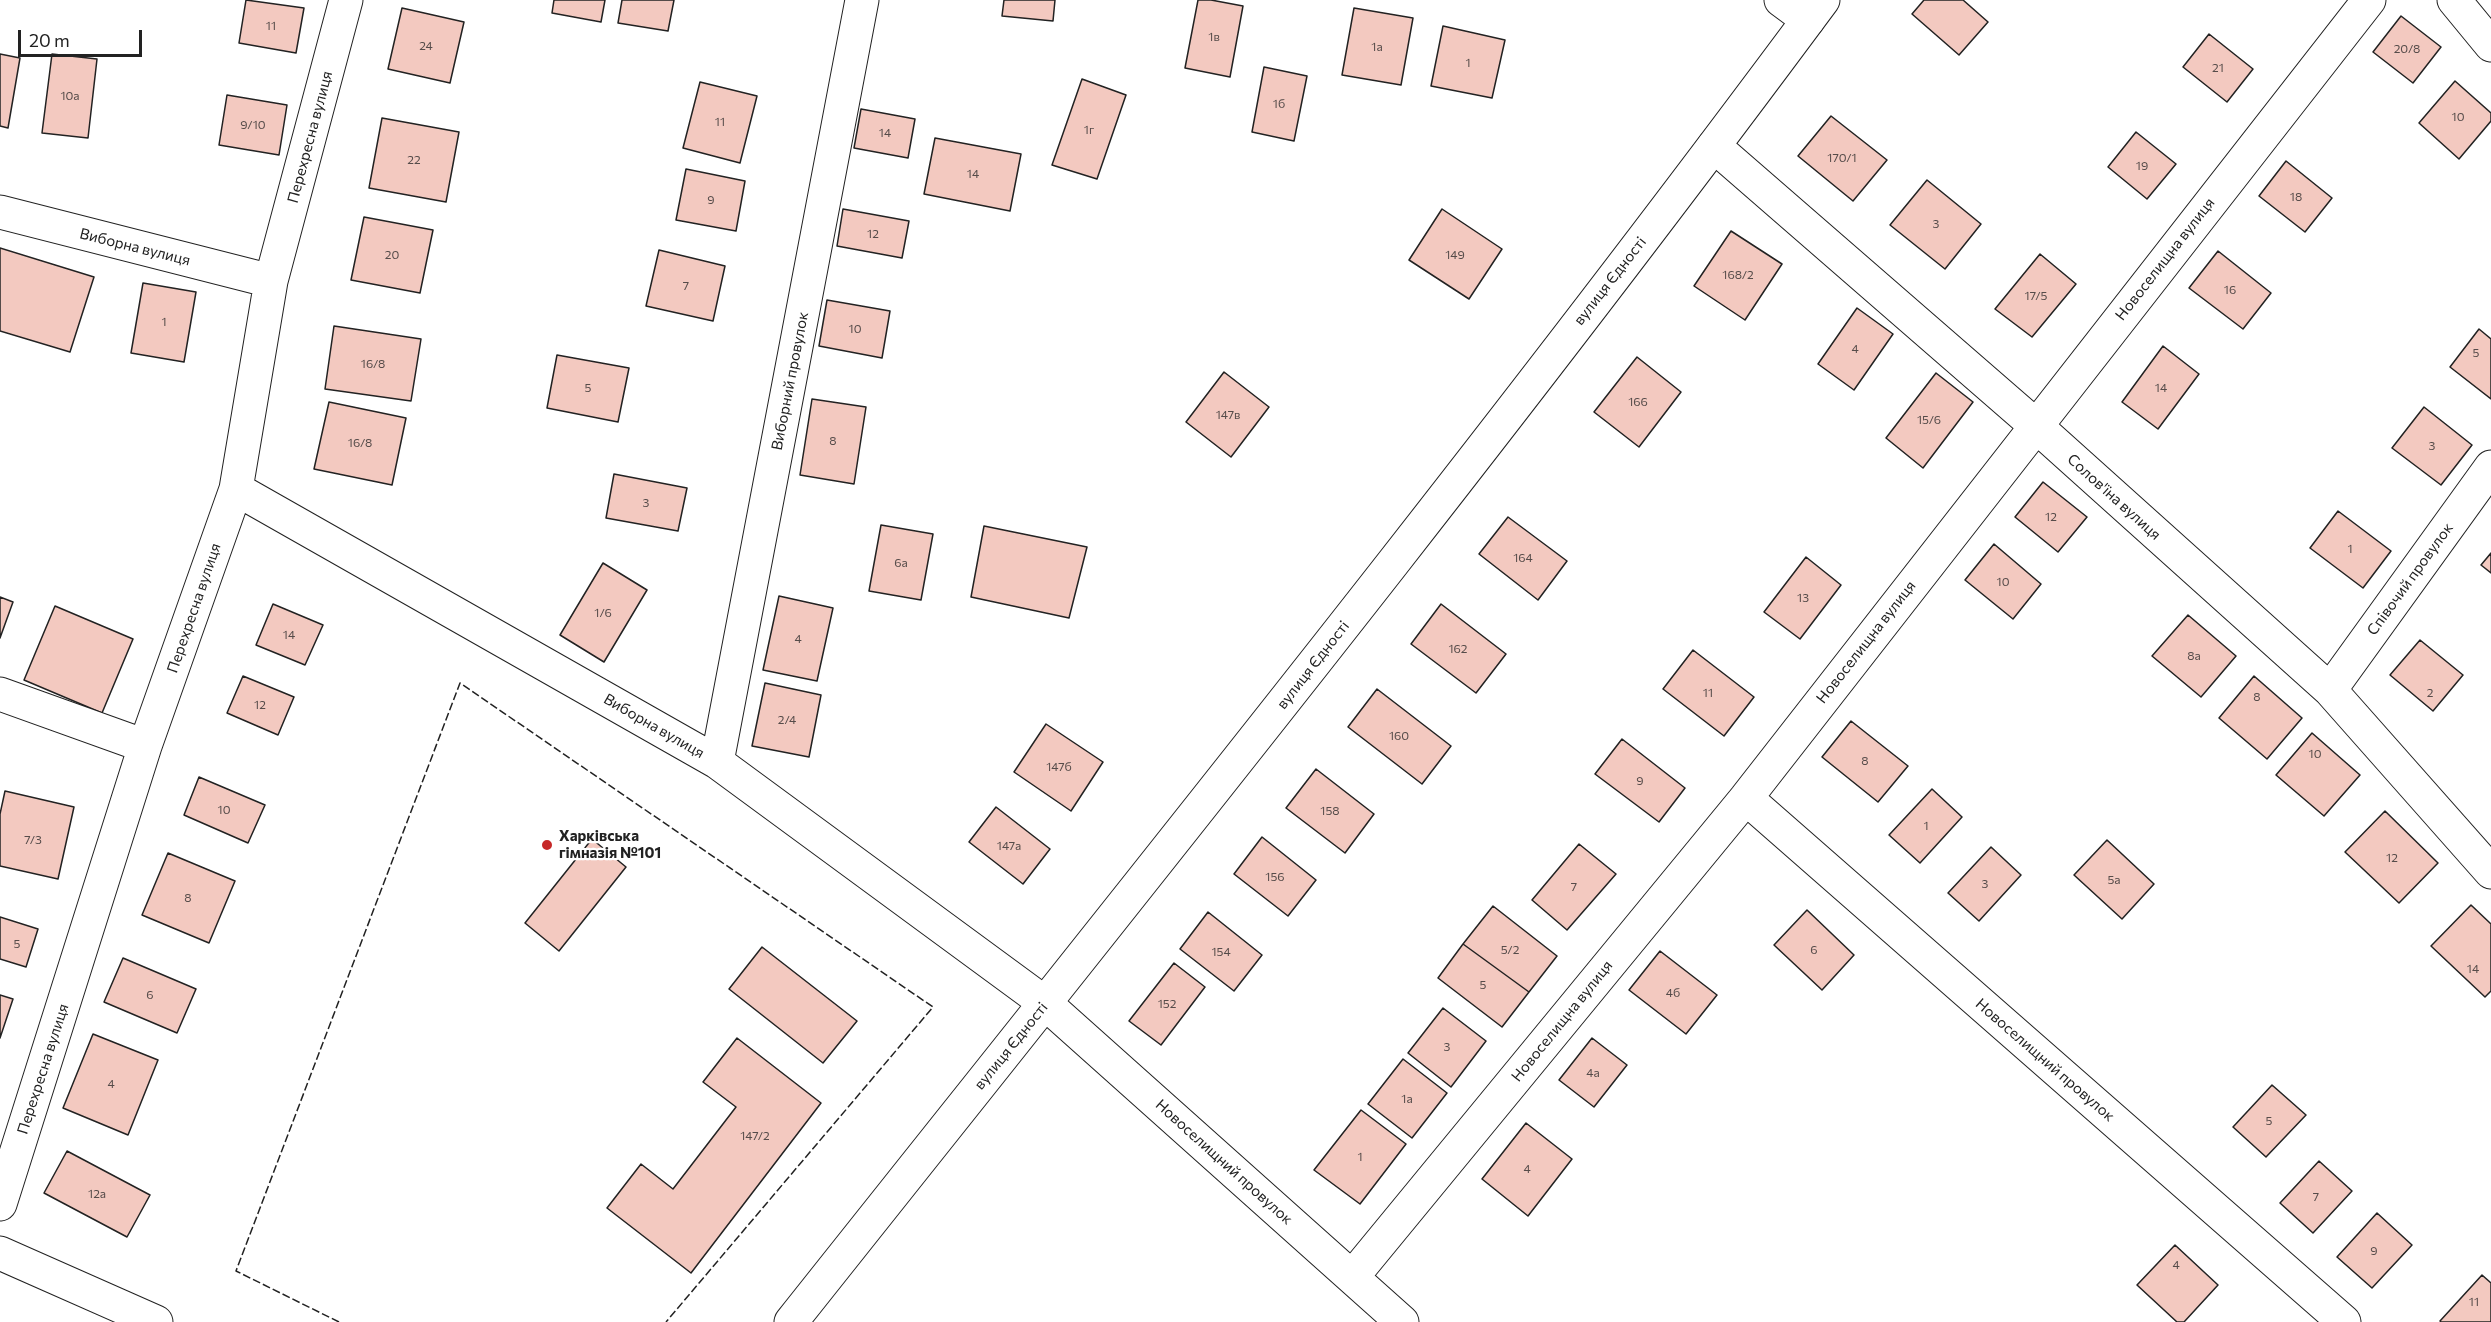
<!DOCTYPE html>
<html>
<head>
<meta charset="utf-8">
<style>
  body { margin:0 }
  #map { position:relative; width:2491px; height:1322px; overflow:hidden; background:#fff; font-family:Commissioner,sans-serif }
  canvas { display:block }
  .scale { position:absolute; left:18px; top:30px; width:124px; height:27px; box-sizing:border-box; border:3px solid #222; border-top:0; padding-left:8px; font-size:18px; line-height:21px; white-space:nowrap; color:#222; -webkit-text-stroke:4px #fff; paint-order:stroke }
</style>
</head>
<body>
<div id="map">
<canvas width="2491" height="1322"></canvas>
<div class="scale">20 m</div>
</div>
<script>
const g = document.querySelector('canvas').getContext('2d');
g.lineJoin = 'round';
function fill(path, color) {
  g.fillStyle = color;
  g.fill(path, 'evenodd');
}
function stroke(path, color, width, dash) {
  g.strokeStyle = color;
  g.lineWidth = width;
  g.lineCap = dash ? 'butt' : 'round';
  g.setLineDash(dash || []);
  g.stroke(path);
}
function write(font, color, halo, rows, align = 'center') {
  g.font = font + ' Commissioner,sans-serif';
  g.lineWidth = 4.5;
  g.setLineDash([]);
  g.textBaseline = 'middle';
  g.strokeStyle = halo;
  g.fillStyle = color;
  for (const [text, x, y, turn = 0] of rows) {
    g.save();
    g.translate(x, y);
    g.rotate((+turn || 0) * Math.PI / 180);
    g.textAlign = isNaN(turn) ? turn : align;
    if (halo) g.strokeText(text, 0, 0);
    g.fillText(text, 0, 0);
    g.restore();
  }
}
const building = new Path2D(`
  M246,0L304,8L296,53L239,43Z
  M554,0H605L601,22L552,13Z
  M622,0H674L668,31L618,23Z
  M1004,0H1055L1053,21L1002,16Z
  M1198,0H1211L1243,6L1230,77L1185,68Z
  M1924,0H1963L1988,22L1959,55L1912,14Z
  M402,8L464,22L450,83L388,69Z
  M1354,8L1413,18L1401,85L1342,75Z
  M2401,16L2441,47L2413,83L2373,52Z
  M1443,26L1505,40L1492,98L1431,86Z
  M2209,34L2253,69L2227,102L2183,67Z
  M0,54L20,58L8,128L0,126Z
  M52,54L97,59L88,138L42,133Z
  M1264,67L1307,76L1294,141L1252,132Z
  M1082,79L1126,95L1097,179L1052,165Z
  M2455,81L2491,113V121L2459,159L2419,123Z
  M700,82L757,96L740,163L683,148Z
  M227,95L287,105L279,155L219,145Z
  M861,109L915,119L908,158L854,148Z
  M1831,116L1887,160L1853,201L1798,156Z
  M382,118L459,132L446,202L369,188Z
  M2136,132L2176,164L2147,199L2108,167Z
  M935,138L1021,154L1010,211L924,194Z
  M2286,161L2332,198L2305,232L2259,196Z
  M686,169L745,181L736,231L676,220Z
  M1927,180L1981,224L1945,269L1890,225Z
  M843,209L909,221L902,258L837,246Z
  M1442,209L1502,249L1469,299L1409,260Z
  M364,217L433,230L420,293L351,280Z
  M1731,231L1782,264L1745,320L1694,286Z
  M0,248L94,277L70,352L0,331Z
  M659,250L725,266L713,321L646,306Z
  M2218,251L2271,293L2243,329L2189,288Z
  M2040,254L2076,284L2032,337L1995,309Z
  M143,283L196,292L184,362L131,353Z
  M827,300L890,311L882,358L819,346Z
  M1857,308L1893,334L1854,390L1818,364Z
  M334,326L421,339L411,401L325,389Z
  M2479,329L2491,339V399L2450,367Z
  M2163,346L2199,374L2158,429L2122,402Z
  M557,355L629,368L618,422L547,408Z
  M1637,357L1681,392L1639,447L1594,412Z
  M1224,372L1269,407L1231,457L1186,422Z
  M1936,373L1973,402L1923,468L1886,438Z
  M812,399L866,407L854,484L800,475Z
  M329,402L406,418L392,485L314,469Z
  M2424,407L2472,445L2441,485L2392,448Z
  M614,474L687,488L678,531L606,518Z
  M2043,482L2087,517L2058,552L2015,517Z
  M2338,511L2391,551L2363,588L2310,548Z
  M1508,517L1567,561L1538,600L1479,554Z
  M881,525L933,534L921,600L869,591Z
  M984,526L1087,547L1069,618L971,597Z
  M1994,544L2041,584L2013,619L1965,580Z
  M2491,553V573L2481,565Z
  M1806,557L1841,585L1800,639L1764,612Z
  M603,563L647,590L604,662L560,635Z
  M779,596L833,608L817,681L763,670Z
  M0,597L13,602L0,638Z
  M273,604L323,625L305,665L256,645Z
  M1441,604L1506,654L1476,693L1411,644Z
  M55,606L133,639L102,713L24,680Z
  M2188,615L2236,656L2201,697L2152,656Z
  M2420,640L2463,675L2433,711L2390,675Z
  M1693,650L1754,697L1724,736L1663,689Z
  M243,676L294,697L278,735L227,713Z
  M2254,676L2302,718L2267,759L2219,718Z
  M765,683L821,695L809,757L752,746Z
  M1377,689L1451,746L1422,784L1348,727Z
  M1851,721L1908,766L1878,802L1822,757Z
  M1046,724L1103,762L1071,811L1014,772Z
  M2312,733L2360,775L2324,816L2276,775Z
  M1622,739L1685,788L1659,822L1595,774Z
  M1316,769L1374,814L1345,853L1286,808Z
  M199,777L265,805L248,843L184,815Z
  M1932,789L1962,817L1920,863L1889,835Z
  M5,791L74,807L58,879L0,866V814Z
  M996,807L1050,849L1023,884L969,842Z
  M2385,811L2438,863L2399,903L2345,852Z
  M1262,837L1316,880L1288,916L1234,874Z
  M592,839L626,867L559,951L525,923Z
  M2107,840L2154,884L2122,919L2074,875Z
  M1579,844L1616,874L1567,930L1532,900Z
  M1991,847L2021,875L1979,921L1948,893Z
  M168,853L235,881L209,943L142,915Z
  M2471,905L2491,924V991L2485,997L2431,946Z
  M1493,906L1557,956L1529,992L1463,944Z
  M1807,910L1854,955L1822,990L1774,945Z
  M1208,912L1262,955L1234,991L1180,949Z
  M0,917L38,929L26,967L0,959Z
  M1463,944L1529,992L1502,1027L1438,978Z
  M762,947L857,1021L823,1063L729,989Z
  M1660,951L1717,995L1686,1034L1629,990Z
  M123,958L196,989L177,1033L104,1002Z
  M1174,963L1205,987L1161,1045L1129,1021Z
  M0,995L13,999L0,1038Z
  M1443,1008L1486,1041L1451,1087L1408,1053Z
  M93,1034L158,1060L128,1135L63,1108Z
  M737,1038L821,1103L691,1273L607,1208L641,1164L673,1189L736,1107L703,1082Z
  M1592,1038L1627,1065L1594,1107L1559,1080Z
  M1403,1059L1447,1093L1412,1138L1368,1104Z
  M2272,1085L2306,1115L2266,1157L2233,1127Z
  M1361,1110L1406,1144L1360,1204L1314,1170Z
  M1526,1123L1572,1159L1528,1216L1482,1179Z
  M67,1151L150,1195L127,1237L44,1193Z
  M2319,1161L2352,1191L2313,1233L2280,1203Z
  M2377,1213L2412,1245L2372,1288L2337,1257Z
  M2175,1245L2218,1285L2184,1322H2177L2137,1285Z
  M2482,1275L2491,1283V1322H2441L2440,1321Z`);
const minor = new Path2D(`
  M1781,0L1808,20
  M2454,0L2491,45
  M1714,146L2035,425L2330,690L2491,872
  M0,212L271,281
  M236,489L717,762L1045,1003L1402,1322
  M2330,690L2491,467
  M0,694L145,746
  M717,762L862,0
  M1746,798L2344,1322
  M0,1204L145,746L236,489L271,281L346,0
  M0,1253L156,1322
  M1353,1276L1746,798L2369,0`);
const major = new Path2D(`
  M791,1322C1139,884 1490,449 1823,0`);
const fence = new Path2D(`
  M339,1322L236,1271L460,683L933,1007L666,1322`);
const markers = [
  [547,845,6,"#c62828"]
];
const numberNames = [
  ["11",271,26],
  ["1в",1214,37],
  ["24",426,46],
  ["1а",1377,47],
  ["20/8",2407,49],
  ["1",1468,63],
  ["21",2218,68],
  ["10а",70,96],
  ["1б",1279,104],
  ["10",2458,117],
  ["11",720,122],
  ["9/10",253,125],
  ["1г",1089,130],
  ["14",885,133],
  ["170/1",1842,158],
  ["22",414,160],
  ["19",2142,166],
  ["14",973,174],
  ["18",2296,197],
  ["9",711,200],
  ["3",1936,224],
  ["12",873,234],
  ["20",392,255],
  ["149",1455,255],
  ["168/2",1738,275],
  ["7",686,286],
  ["16",2230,290],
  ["17/5",2036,296],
  ["1",164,322],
  ["10",855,329],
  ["4",1855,349],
  ["5",2476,353],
  ["16/8",373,364],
  ["5",588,388],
  ["14",2161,388],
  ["166",1638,402],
  ["147в",1228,415],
  ["15/6",1929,420],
  ["8",833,441],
  ["16/8",360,443],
  ["3",2432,446],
  ["3",646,503],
  ["12",2051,517],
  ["1",2350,549],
  ["164",1523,558],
  ["6а",901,563],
  ["10",2003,582],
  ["13",1803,598],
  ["1/6",603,613],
  ["14",289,635],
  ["4",798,639],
  ["162",1458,649],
  ["8а",2194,656],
  ["11",1708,693],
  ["2",2430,693],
  ["8",2257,697],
  ["12",260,705],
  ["2/4",787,720],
  ["160",1399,736],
  ["10",2315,754],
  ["8",1865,761],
  ["147б",1059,767],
  ["9",1640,781],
  ["10",224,810],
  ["158",1330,811],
  ["1",1926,826],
  ["7/3",33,840],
  ["147а",1009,846],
  ["12",2392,858],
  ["156",1275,877],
  ["5а",2114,880],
  ["3",1985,884],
  ["7",1574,887],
  ["8",188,898],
  ["5",17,944],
  ["5/2",1510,950],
  ["6",1814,950],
  ["154",1221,952],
  ["14",2473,969],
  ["5",1483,985],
  ["4б",1673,993],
  ["6",150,995],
  ["152",1167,1004],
  ["3",1447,1047],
  ["4а",1593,1073],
  ["4",111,1084],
  ["1а",1407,1099],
  ["5",2269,1121],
  ["147/2",755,1136],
  ["1",1360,1157],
  ["4",1527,1169],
  ["12а",97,1194],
  ["7",2316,1197],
  ["9",2374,1251],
  ["4",2176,1265],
  ["11",2474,1302]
];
const streetNames = [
  ["Перехресна вулиця",310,137,-75],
  ["Виборна вулиця",135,247,14],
  ["Новоселищна вулиця",2165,259,-52],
  ["вулиця Єдності",1610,281,-52],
  ["Виборний провулок",790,381,-79],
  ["Солов'їна вулиця",2114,497,42],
  ["Співочий провулок",2410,579,-54],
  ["Перехресна вулиця",194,608,-71],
  ["Новоселищна вулиця",1866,642,-52],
  ["вулиця Єдності",1313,665,-52],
  ["Виборна вулиця",654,726,30],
  ["Новоселищна вулиця",1562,1021,-51],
  ["вулиця Єдності",1011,1046,-51],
  ["Новоселищний провулок",2045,1060,41],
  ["Перехресна вулиця",43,1069,-72],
  ["Новоселищний провулок",1224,1162,42]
];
const poiNames = [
  ["Харківська",559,836],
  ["гімназія №101",559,853]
];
fill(building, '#f3c9c0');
stroke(building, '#222', 1.5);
stroke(minor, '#222', 35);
stroke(major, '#222', 35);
stroke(minor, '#fff', 33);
stroke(major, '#fff', 33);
stroke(fence, '#222', 1.5, [8, 3]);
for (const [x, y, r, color] of markers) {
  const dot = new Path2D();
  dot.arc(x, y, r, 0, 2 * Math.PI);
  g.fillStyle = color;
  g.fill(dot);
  stroke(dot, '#fff', 2);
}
write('12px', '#564c4a', null, numberNames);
write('15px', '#222', '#fff', streetNames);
write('bold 15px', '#222', '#fff', poiNames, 'left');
</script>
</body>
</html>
